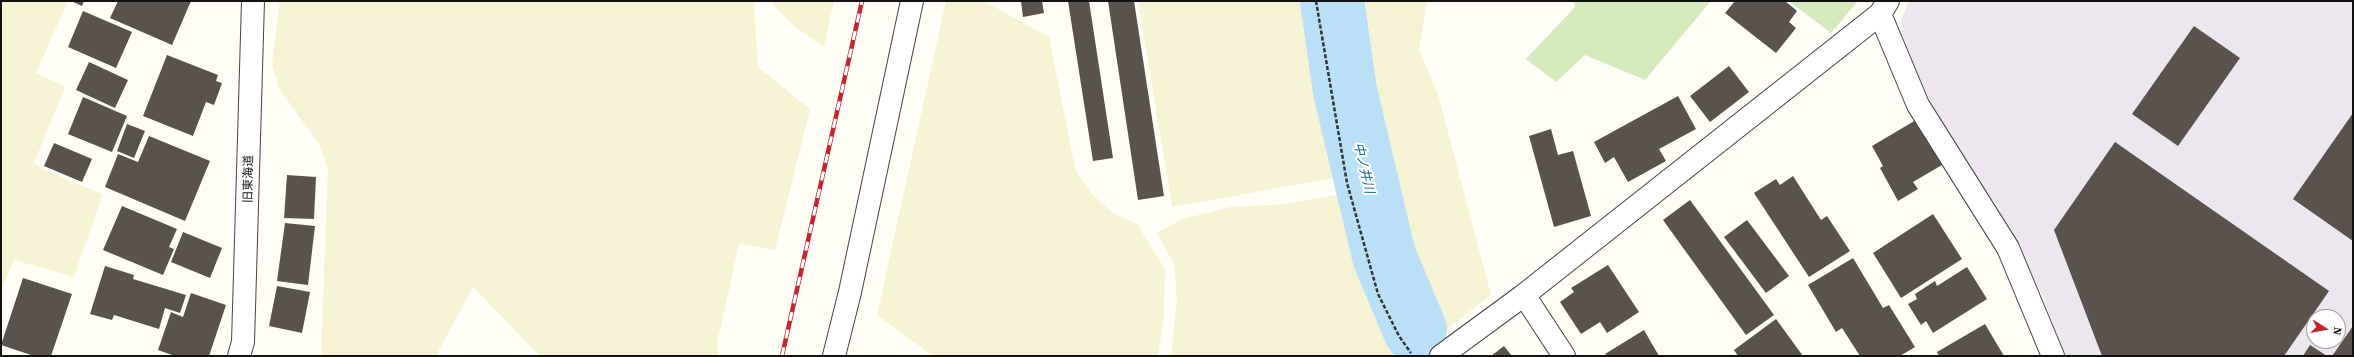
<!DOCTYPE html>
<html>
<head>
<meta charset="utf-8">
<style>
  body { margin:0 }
  #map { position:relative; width:2354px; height:357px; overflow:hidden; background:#fffdf5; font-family:"Source Serif 4",serif }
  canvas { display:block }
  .frame { position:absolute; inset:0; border:2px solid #111; pointer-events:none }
  .north { position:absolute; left:2306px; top:309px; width:40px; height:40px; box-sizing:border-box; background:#fff; border:1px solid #a0a0a0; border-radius:50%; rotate:101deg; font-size:11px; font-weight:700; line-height:16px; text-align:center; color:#111 }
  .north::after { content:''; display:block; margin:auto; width:14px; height:18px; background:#c4262e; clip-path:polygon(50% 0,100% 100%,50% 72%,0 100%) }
</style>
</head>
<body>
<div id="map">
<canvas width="2354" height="357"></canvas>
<div class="frame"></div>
<div class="north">N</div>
</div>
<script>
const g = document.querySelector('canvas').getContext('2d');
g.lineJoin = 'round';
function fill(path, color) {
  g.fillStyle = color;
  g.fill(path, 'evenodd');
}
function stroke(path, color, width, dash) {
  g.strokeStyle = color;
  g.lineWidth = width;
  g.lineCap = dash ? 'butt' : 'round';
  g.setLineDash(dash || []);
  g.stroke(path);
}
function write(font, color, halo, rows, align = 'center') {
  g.font = font + ' "Source Serif 4","Noto Sans JP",serif';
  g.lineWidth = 4;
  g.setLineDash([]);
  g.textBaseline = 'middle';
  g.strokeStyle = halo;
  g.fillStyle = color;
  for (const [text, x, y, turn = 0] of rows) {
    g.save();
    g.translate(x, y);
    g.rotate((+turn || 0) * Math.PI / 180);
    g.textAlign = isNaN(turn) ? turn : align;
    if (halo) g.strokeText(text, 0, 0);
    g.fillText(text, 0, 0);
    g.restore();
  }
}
const industrial = new Path2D(`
  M1909,1H2353V356H2065L2045,302L2012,234L1993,200L1981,184L1925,93L1904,48L1901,20ZM2314,317H2338V341H2314Z`);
const farmland = new Path2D(`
  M1,1H62L67,3L36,73L65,87L34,163L50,173L103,194L74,277L14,260L1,290Z
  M280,1H754L758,67L810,109L775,250L739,243L717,344L719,356H540L473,287L436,356H321L328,170L320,145L279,89L272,64Z
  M770,1H834L824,47L794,26Z
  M946,1H984L1049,37L1075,169L1091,193L1113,213L1137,224L1165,269L1164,316L1158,356H933L877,315Z
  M1138,1H1304L1334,178L1172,207Z
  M1342,1H1427L1419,50L1438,94L1491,295L1430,342L1394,259L1374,186L1354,89Z
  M1340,194L1374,310L1399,356H1171L1177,300L1174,264L1157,233L1183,219L1230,207L1286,204Z`);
const green = new Path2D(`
  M1574,1H1711L1645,80L1585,55L1556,82L1526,59L1575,7Z
  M1789,1H1858L1831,33Z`);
const river = new Path2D(`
  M1332,1L1345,91L1384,256L1415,330`);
const building = new Path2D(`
  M71,1H84L82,6Z
  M118,1H191L172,45L110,18Z
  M1021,1H1042L1044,13L1023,17Z
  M1068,1H1089L1113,158L1093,161Z
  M1108,1H1134L1164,196L1138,200Z
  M1735,1H1785L1797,11L1789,22L1796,28L1776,53L1725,13Z
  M83,11L132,32L116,68L68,47Z
  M2194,26L2240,58L2178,146L2132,114Z
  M167,55L218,75L216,81L222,83L214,105L206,102L193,136L143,116Z
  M89,62L128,80L115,108L76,90Z
  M1729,66L1749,92L1710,122L1690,96Z
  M1678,96L1696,129L1659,149L1666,161L1628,182L1614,157L1605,163L1594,142Z
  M83,97L127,116L112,152L68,134Z
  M2353,113V241L2293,199Z
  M1916,120L1942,165L1913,182L1918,189L1898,201L1880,168L1883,166L1872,146Z
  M127,124L145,131L134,158L117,151Z
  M1551,129L1558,155L1573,151L1591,216L1554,227L1529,136Z
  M149,136L210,161L185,221L105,187L118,154L138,162Z
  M2115,142L2329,291L2284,356H2102L2054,230Z
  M54,143L92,159L82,182L44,166Z
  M287,175L316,177L314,219L284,218Z
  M1793,176L1821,220L1827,216L1850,251L1809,277L1754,193L1776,179L1780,185Z
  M1690,200L1774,315L1746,335L1663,220Z
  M122,206L177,229L169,247L174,249L163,275L103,250Z
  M1933,214L1962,259L1901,298L1873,253Z
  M1747,220L1789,276L1766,293L1724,237Z
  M285,223L315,226L308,285L277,281Z
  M183,232L222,248L210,278L171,262Z
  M1853,258L1883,308L1889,305L1915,347L1900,356H1860L1842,328L1836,332L1808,285Z
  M1608,265L1639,312L1607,333L1600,322L1581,334L1560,302L1574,292L1571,288Z
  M105,266L134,275L133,279L186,295L180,313L165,308L159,329L114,315L112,320L90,314Z
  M1967,267L1987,299L1933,333L1926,321L1921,325L1908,304L1917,299L1915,294L1935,281L1937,286Z
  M23,278L72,294L51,356H34L1,345Z
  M277,286L310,292L302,333L269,326Z
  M191,293L226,305L209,356H175L158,350L171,312L183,317Z
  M1776,319L1803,356H1738L1734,350Z
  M1985,324L2004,356H1939L1937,352Z
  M2353,326V356H2332Z
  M1644,330L1659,356H1607L1605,354Z
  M2310,345L2327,356H2303Z
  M1504,346L1512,356H1491Z`);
const path = new Path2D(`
  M1316,1L1347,183L1378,294L1399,336L1411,353`);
const minor = new Path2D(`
  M1880,14L1918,105L2008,248L2053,356
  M1524,295L1564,356
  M239,356L243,342L253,1
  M834,356L850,292L912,1
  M1441,356L1524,295L1880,14L1888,1`);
const rail = new Path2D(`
  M782,356L862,1`);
const streetNames = [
  ["旧東海道",249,179,-89]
];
const waterNames = [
  ["中ノ井川",1363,168,77]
];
fill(industrial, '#eee6ef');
fill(farmland, '#f6f3d4');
fill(green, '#d5ebbd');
stroke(river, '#b9e0f7', 64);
fill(building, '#5a524d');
stroke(minor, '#444', 24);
stroke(path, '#333', 2.5, [4, 2]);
stroke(minor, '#fff', 22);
stroke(rail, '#c4262e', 4.5);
stroke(rail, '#fff', 3, [9]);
write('12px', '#111', '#fff', streetNames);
write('italic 13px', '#1768a6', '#fff', waterNames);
</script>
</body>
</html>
